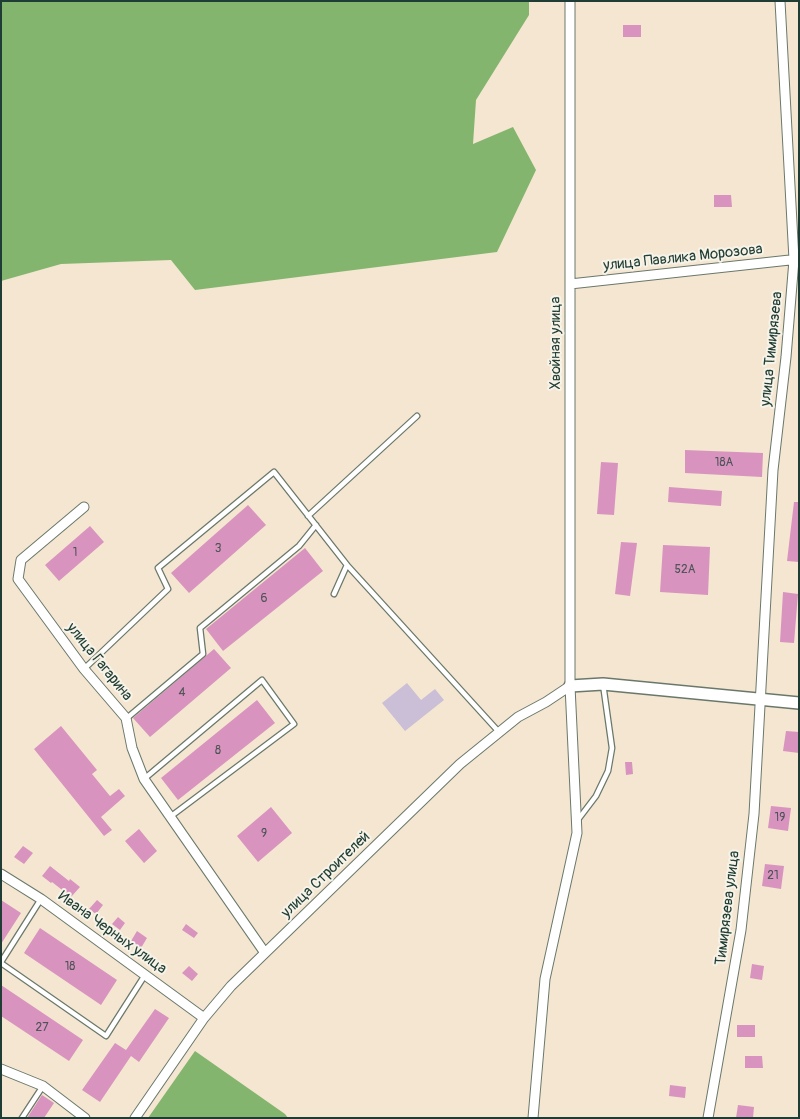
<!DOCTYPE html>
<html>
<head>
<meta charset="utf-8">
<style>
  body { margin:0 }
  #map { position:relative; width:800px; height:1119px; overflow:hidden; background:#f4e6d0; font-family:Pangolin,sans-serif }
  canvas { display:block }
  .frame { position:absolute; inset:0; border:2px solid #1f3d34; pointer-events:none }
</style>
</head>
<body>
<div id="map">
<canvas width="800" height="1119"></canvas>
<div class="frame"></div>
</div>
<script>
const g = document.querySelector('canvas').getContext('2d');
g.lineJoin = 'round';
function fill(path, color) {
  g.fillStyle = color;
  g.fill(path, 'evenodd');
}
function stroke(path, color, width, dash) {
  g.strokeStyle = color;
  g.lineWidth = width;
  g.lineCap = dash ? 'butt' : 'round';
  g.setLineDash(dash || []);
  g.stroke(path);
}
function write(font, color, halo, rows, align = 'center') {
  g.font = font + ' Pangolin,sans-serif';
  g.lineWidth = 4;
  g.setLineDash([]);
  g.textBaseline = 'middle';
  g.strokeStyle = halo;
  g.fillStyle = color;
  for (const [text, x, y, turn = 0] of rows) {
    g.save();
    g.translate(x, y);
    g.rotate((+turn || 0) * Math.PI / 180);
    g.textAlign = isNaN(turn) ? turn : align;
    if (halo) g.strokeText(text, 0, 0);
    g.fillText(text, 0, 0);
    g.restore();
  }
}
const industrial = new Path2D(`
  M407,683L421,700L435,689L444,700L405,731L382,703Z`);
const forest = new Path2D(`
  M1,1H529V15L476,100L473,144L513,127L536,170L497,252L195,290L171,260L61,264L1,281Z
  M195,1051L285,1114L288,1118H148Z`);
const building = new Path2D(`
  M623,25H641V37H623Z
  M714,195H731L732,207H714Z
  M685,450L763,453L762,477L685,473Z
  M601,462L618,463L614,515L597,514Z
  M669,487L722,491L721,506L668,502Z
  M794,502H799V562L787,561Z
  M248,505L266,525L189,593L171,573Z
  M90,526L104,542L59,581L45,565Z
  M621,542L637,543L630,596L615,594Z
  M663,545L710,547L708,595L660,592Z
  M305,548L323,571L223,651L206,629Z
  M783,592L798,594L794,643L780,642Z
  M214,649L231,668L150,737L133,718Z
  M257,700L275,723L178,800L161,778Z
  M61,726L97,770L92,774L110,796L119,789L125,796L101,817L112,830L104,836L34,749Z
  M786,731L799,732V753L783,751Z
  M625,762H632L633,774L626,775Z
  M771,806L791,808L788,831L768,828Z
  M271,807L292,833L258,862L237,836Z
  M139,829L157,851L144,863L125,841Z
  M23,846L33,853L24,864L14,857Z
  M765,864L784,866L781,889L762,886Z
  M50,866L69,881L70,879L80,887L71,897L52,882L51,883L42,876Z
  M1,900L21,913L1,944Z
  M97,900L103,905L96,914L89,909Z
  M118,917L125,923L120,930L112,924Z
  M186,924L198,933L194,938L182,930Z
  M40,928L117,980L101,1005L24,953Z
  M137,931L147,938L141,948L131,941Z
  M752,964L764,966L762,980L750,978Z
  M189,966L198,974L192,981L182,973Z
  M1,985L83,1040L69,1061L1,1016Z
  M155,1009L169,1018L139,1062L131,1056L100,1102L82,1090L115,1043L126,1050Z
  M737,1025H755V1037H737Z
  M745,1056H762L763,1068H745Z
  M670,1085L686,1087L685,1098L669,1096Z
  M42,1095L54,1103L44,1118H27Z
  M738,1105L754,1107L753,1118H736Z`);
const service = new Path2D(`
  M308,516L417,416
  M347,565L499,732
  M84,669L168,589L158,568L274,472L347,565L334,594
  M127,718L203,654L200,628L299,546L316,525
  M144,779L262,680L294,724L170,817
  M577,821L596,796L608,771L612,748L603,684
  M1,962L41,899
  M1,963L106,1036L145,975
  M22,1118L43,1086`);
const minor = new Path2D(`
  M570,284L799,259
  M84,507L21,560L18,579L84,669L126,718L132,748L144,779L265,953
  M1,874L41,899L204,1018
  M1,1069L43,1086L85,1118
  M135,1118L204,1018L231,986L460,764L518,717L546,702L570,686
  M533,1118L545,979L577,833L570,686V1
  M708,1118L741,930L754,814L773,470L786,357L794,260L780,1`);
const tertiary = new Path2D(`
  M570,686L603,684L799,703`);
const numberNames = [
  ["18А",724,463],
  ["3",218,549],
  ["1",75,553],
  ["52А",685,570],
  ["6",264,599],
  ["4",182,693],
  ["8",218,751],
  ["19",780,818],
  ["9",264,834],
  ["21",773,876],
  ["18",70,967],
  ["27",42,1028]
];
const streetNames = [
  ["улица Павлика Морозова",683,258,-6],
  ["Хвойная улица",556,343,-90],
  ["улица Тимирязева",772,349,-84],
  ["улица Гагарина",99,662,51],
  ["улица Строителей",326,875,-44],
  ["Тимирязева улица",728,908,-83],
  ["Ивана Черных улица",112,933,36]
];
fill(industrial, '#cabfd6');
fill(forest, '#83b56e');
fill(building, '#d894bf');
stroke(service, '#6a786b', 7);
stroke(minor, '#6a786b', 11);
stroke(tertiary, '#6a786b', 14);
stroke(service, '#fff', 4.5);
stroke(minor, '#fff', 9);
stroke(tertiary, '#fff', 11);
write('12px', '#4d5357', null, numberNames);
write('15px', '#1f3d34', '#f7f3e8', streetNames);
</script>
</body>
</html>
